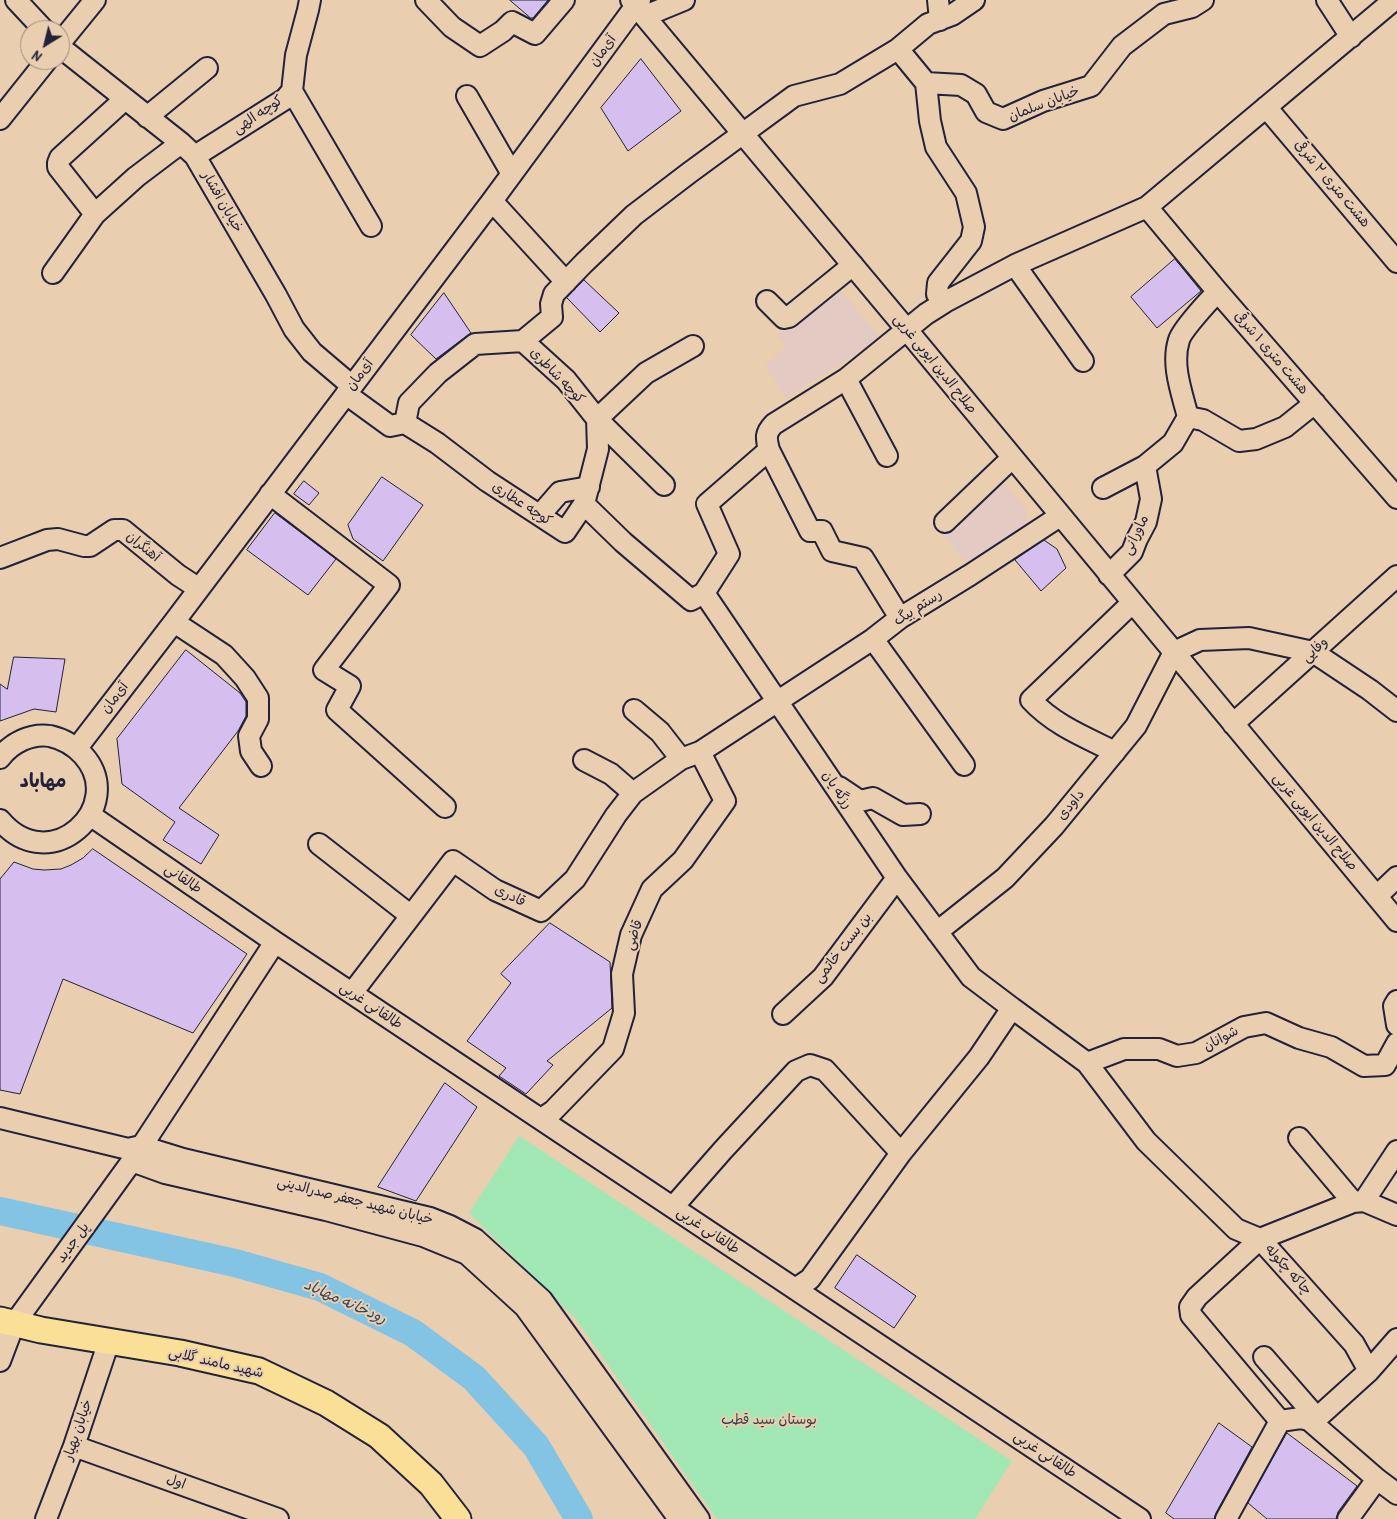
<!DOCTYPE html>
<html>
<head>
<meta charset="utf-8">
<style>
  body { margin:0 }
  #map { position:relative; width:1397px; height:1519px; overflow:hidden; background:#e9ceb0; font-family:"Patrick Hand",sans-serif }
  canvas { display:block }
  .north { position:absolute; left:20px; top:20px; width:50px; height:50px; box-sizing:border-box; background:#e9ceb0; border:1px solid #998981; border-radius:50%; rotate:216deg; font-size:14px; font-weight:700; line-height:20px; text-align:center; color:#22223b }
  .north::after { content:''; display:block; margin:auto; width:18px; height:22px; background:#22223b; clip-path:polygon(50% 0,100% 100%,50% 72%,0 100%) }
</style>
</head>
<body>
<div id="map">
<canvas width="1397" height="1519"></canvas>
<div class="north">N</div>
</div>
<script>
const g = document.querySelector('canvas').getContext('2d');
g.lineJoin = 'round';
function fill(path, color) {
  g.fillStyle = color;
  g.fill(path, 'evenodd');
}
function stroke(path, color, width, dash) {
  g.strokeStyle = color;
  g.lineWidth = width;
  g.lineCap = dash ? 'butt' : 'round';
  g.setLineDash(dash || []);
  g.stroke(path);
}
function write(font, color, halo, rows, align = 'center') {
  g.font = font + ' "Patrick Hand","Playpen Sans Arabic",sans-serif';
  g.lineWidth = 4;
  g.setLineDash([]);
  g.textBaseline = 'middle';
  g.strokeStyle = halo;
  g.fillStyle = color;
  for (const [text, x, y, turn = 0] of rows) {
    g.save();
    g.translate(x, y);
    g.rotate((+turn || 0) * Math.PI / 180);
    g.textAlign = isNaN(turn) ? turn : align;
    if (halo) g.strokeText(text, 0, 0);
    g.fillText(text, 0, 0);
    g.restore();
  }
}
const built = new Path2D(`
  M842,291L881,339L786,398L765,366L786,347L778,335Z
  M1003,483L1025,508L1027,519L1025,528L966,563L942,534Z`);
const green = new Path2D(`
  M519,1136L1012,1461L975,1519H717L575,1318L469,1213Z`);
const river = new Path2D(`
  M0,1211L235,1263L320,1287L413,1333L474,1378L536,1446L579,1519`);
const building = new Path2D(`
  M510,0H548L533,18H531Z
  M641,59L681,111L628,151L601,108Z
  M1175,259L1201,291L1157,328L1131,297Z
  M584,280L619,313L600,332L567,298Z
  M444,293L471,333L436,359L411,335Z
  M382,477L423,505L383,561L353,539L348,525Z
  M304,481L319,493L309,505L294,494Z
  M275,513L336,559L308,595L247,550Z
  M1044,540L1057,549L1066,568L1041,591L1015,560Z
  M186,650L240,693L246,702V716L238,731L179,808L219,835L201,864L163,840L175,822L122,784L117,739Z
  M14,657L65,659L56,712L34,709L0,721V684L7,689Z
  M93,849L247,954L193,1033L63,979L20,1094L0,1090V879L14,862L33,869L44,870L61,869L71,865L83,858Z
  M550,923L610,962L612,1008L547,1061L553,1065L526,1094L499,1076L506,1068L467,1041L511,983L501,974Z
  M445,1083L477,1107L416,1201L378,1187Z
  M857,1255L916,1296L894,1328L835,1288Z
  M1219,1423L1252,1447L1216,1513L1214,1519H1174L1166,1513Z
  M1287,1433L1357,1486L1338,1512L1336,1519H1267L1248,1503Z`);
const minor = new Path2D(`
  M16,0L44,30
  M426,0L452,27L480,46L503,31L512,22L535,34L564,0
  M631,0L907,330L1397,921
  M938,0L940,20
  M1327,0L1351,37
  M645,16L684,0
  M60,43L95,0
  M60,47L181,143L195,156L276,295L294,329L312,352L352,386
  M898,49L928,24L952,15L974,0
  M926,83L961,85L976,94L986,112L1003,119L1043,101L1091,86L1122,46L1164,14L1192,7L1203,0
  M292,91L371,226
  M467,96L512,174
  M1266,107L1397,262
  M147,117L207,68
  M0,119L47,60
  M195,156L285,99L292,91L296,55L308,10L310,0
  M492,201L566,282
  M1147,207L1218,292L1397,498
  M95,214L58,167V163L60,158L125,99
  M1015,265L1083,361
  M53,273L95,214L136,177L181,143
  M1218,292C1209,300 1182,330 1179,340C1171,365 1182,393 1188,417L1203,420L1239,441L1256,439L1285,427L1315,403
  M767,301L784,318L789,317L853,265
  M523,341L552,317L551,304L554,294L584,263L634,215L689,173L794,96L840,84L898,49L926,83L930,121L936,147L966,193L974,227L971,241L938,283L937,294L945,302
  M846,379L887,456
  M346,394L390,426L405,423L437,443L487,481L565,532L584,504L623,542L691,600L704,593
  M405,423L409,403L438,373L475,344L523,341L566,380L597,419L598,449L584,504
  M769,450C766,438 765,433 774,424L846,379L926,314L945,302L1015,265L1147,207L1394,0
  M664,485L597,419L646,373L693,346
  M1103,488L1145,466
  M270,494L389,585L324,670L350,686L337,710L445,807
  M540,515L560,492L589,487
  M945,522L1012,458
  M0,558L47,540L58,539L84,546H90L114,530H123L178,575L198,588
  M1109,575L1132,552L1137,539L1146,522L1151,499L1145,466L1173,443L1188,417
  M900,618L863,558L832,551L822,531H810L769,450L707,504L729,554L704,593L897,878L971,977L1012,1008
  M174,622L224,655L245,678L258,698V719L249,736L251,751L261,766
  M873,639L964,765
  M634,710L660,732L681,759
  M1233,724L1397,576
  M77,748L174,622L492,201L640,0
  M1115,752C1085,737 1054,725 1031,700L1132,603
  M0,758C11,743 31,733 50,736C63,739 74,745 83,755C129,806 50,880 0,820
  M584,760L611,774L633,793
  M839,787L860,801L873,798L903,815L920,814
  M90,815L275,942L1140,1519
  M319,844L410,915
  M1377,896L1397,877
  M937,932L1005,878L1054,826L1136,726L1174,652L1200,640L1249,638L1313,652L1370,690L1397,711
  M352,993L453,861L495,890L541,911L575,879L616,815L633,793L681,759L700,752L873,639L900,618L970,575L1060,516
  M1397,1001L1394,1006L1397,1025
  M783,1014L823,977L897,878
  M1087,1063L1124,1049H1159L1177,1056L1196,1053L1244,1027L1266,1023L1299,1038L1331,1047L1364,1066L1385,1065L1397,1043
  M0,1118L128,1149L141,1146L183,1159L430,1218L450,1226L475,1239L542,1300L699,1519
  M541,1119L553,1111L613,1049L624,1013L622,974L631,935L652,889L683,860L725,801L700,752
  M1299,1138L1353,1202
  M132,1161L165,1173L326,1210L423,1236L467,1254L525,1307L679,1519
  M1364,1201L1397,1151
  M673,1207L723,1150L796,1071L810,1065L825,1070L901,1153
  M795,1289L810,1279L901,1153L979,1057L1012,1008L1087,1063L1146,1141L1236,1229L1260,1239L1197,1297L1190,1307L1191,1315L1280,1421L1226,1519
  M1264,1357L1317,1418
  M0,1361L14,1324L132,1161L275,942
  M1369,1371L1354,1344L1260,1239L1353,1202L1364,1201L1397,1215
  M1309,1420L1317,1418L1369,1371L1397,1339
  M1280,1421L1301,1418L1309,1420L1377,1479L1397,1494
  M74,1446L278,1519
  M46,1519L74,1446L109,1341
  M1348,1519L1377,1479`);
const major = new Path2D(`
  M0,1320L41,1330L180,1353L259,1371L326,1403L379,1436L431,1484L458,1519`);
const streetNames = [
  ["آی‌مان",603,51,-54],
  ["خیابان سلمان",1044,104,-21],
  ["کوچه الهی",258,115,-34],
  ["هشت متری ۲ شرقی",1332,184,50],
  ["خیابان افشار",222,202,60],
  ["هشت متری ۱ شرقی",1271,353,49],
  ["صلاح الدین ایوبی غریی",935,364,51],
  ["آی‌مان",360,375,-53],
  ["کوچه شاطری",557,376,46],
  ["کوچه عطاری",522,504,33],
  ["ماورانی",1136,535,-64],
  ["آهنگران",143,547,39],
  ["رستم بیگ",918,608,-33],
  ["وفایی",1315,650,-42],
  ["آی‌مان",115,698,-52],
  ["رزگه یان",837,790,56],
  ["داودی",1071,805,-51],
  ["صلاح الدین ایوبی غربی",1315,822,50],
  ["طالقانی",183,879,34],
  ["قادری",510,896,26],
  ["قاضی",634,935,-71],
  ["بن بست خاتمی",843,948,-52],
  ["طالقانی غربی",371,1006,34],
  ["شوانان",1221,1039,-28],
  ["خیابان شهید جعفر صدرالدینی",355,1201,14],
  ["طالقانی غربی",708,1231,34],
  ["پل جدید",73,1243,-54],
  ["چاکه چکوله",1288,1270,48],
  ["شهید مامند گلابی",216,1363,13],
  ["خیابان بهیار",78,1430,-71],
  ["طالقانی غربی",1045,1455,34],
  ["اول",176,1482,20]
];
const parkNames = [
  ["بوستان سید قطب",769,1420]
];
const waterNames = [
  ["رودخانه مهاباد",345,1302,24]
];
const districtNames = [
  ["مهاباد",43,782]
];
fill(built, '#e3cac3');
fill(green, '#a1e8b5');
stroke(river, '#83c3e3', 28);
fill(building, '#d6bfef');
stroke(building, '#22223b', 1);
stroke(minor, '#22223b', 24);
stroke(major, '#22223b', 29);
stroke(minor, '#e9ceb0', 20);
stroke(major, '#fadf96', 25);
write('14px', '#22223b', '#e9ceb0', streetNames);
write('14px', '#35404d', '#e9ceb0', parkNames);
write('italic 15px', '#35425d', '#e9ceb0', waterNames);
write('bold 19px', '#22223b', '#e9ceb0', districtNames);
</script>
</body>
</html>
